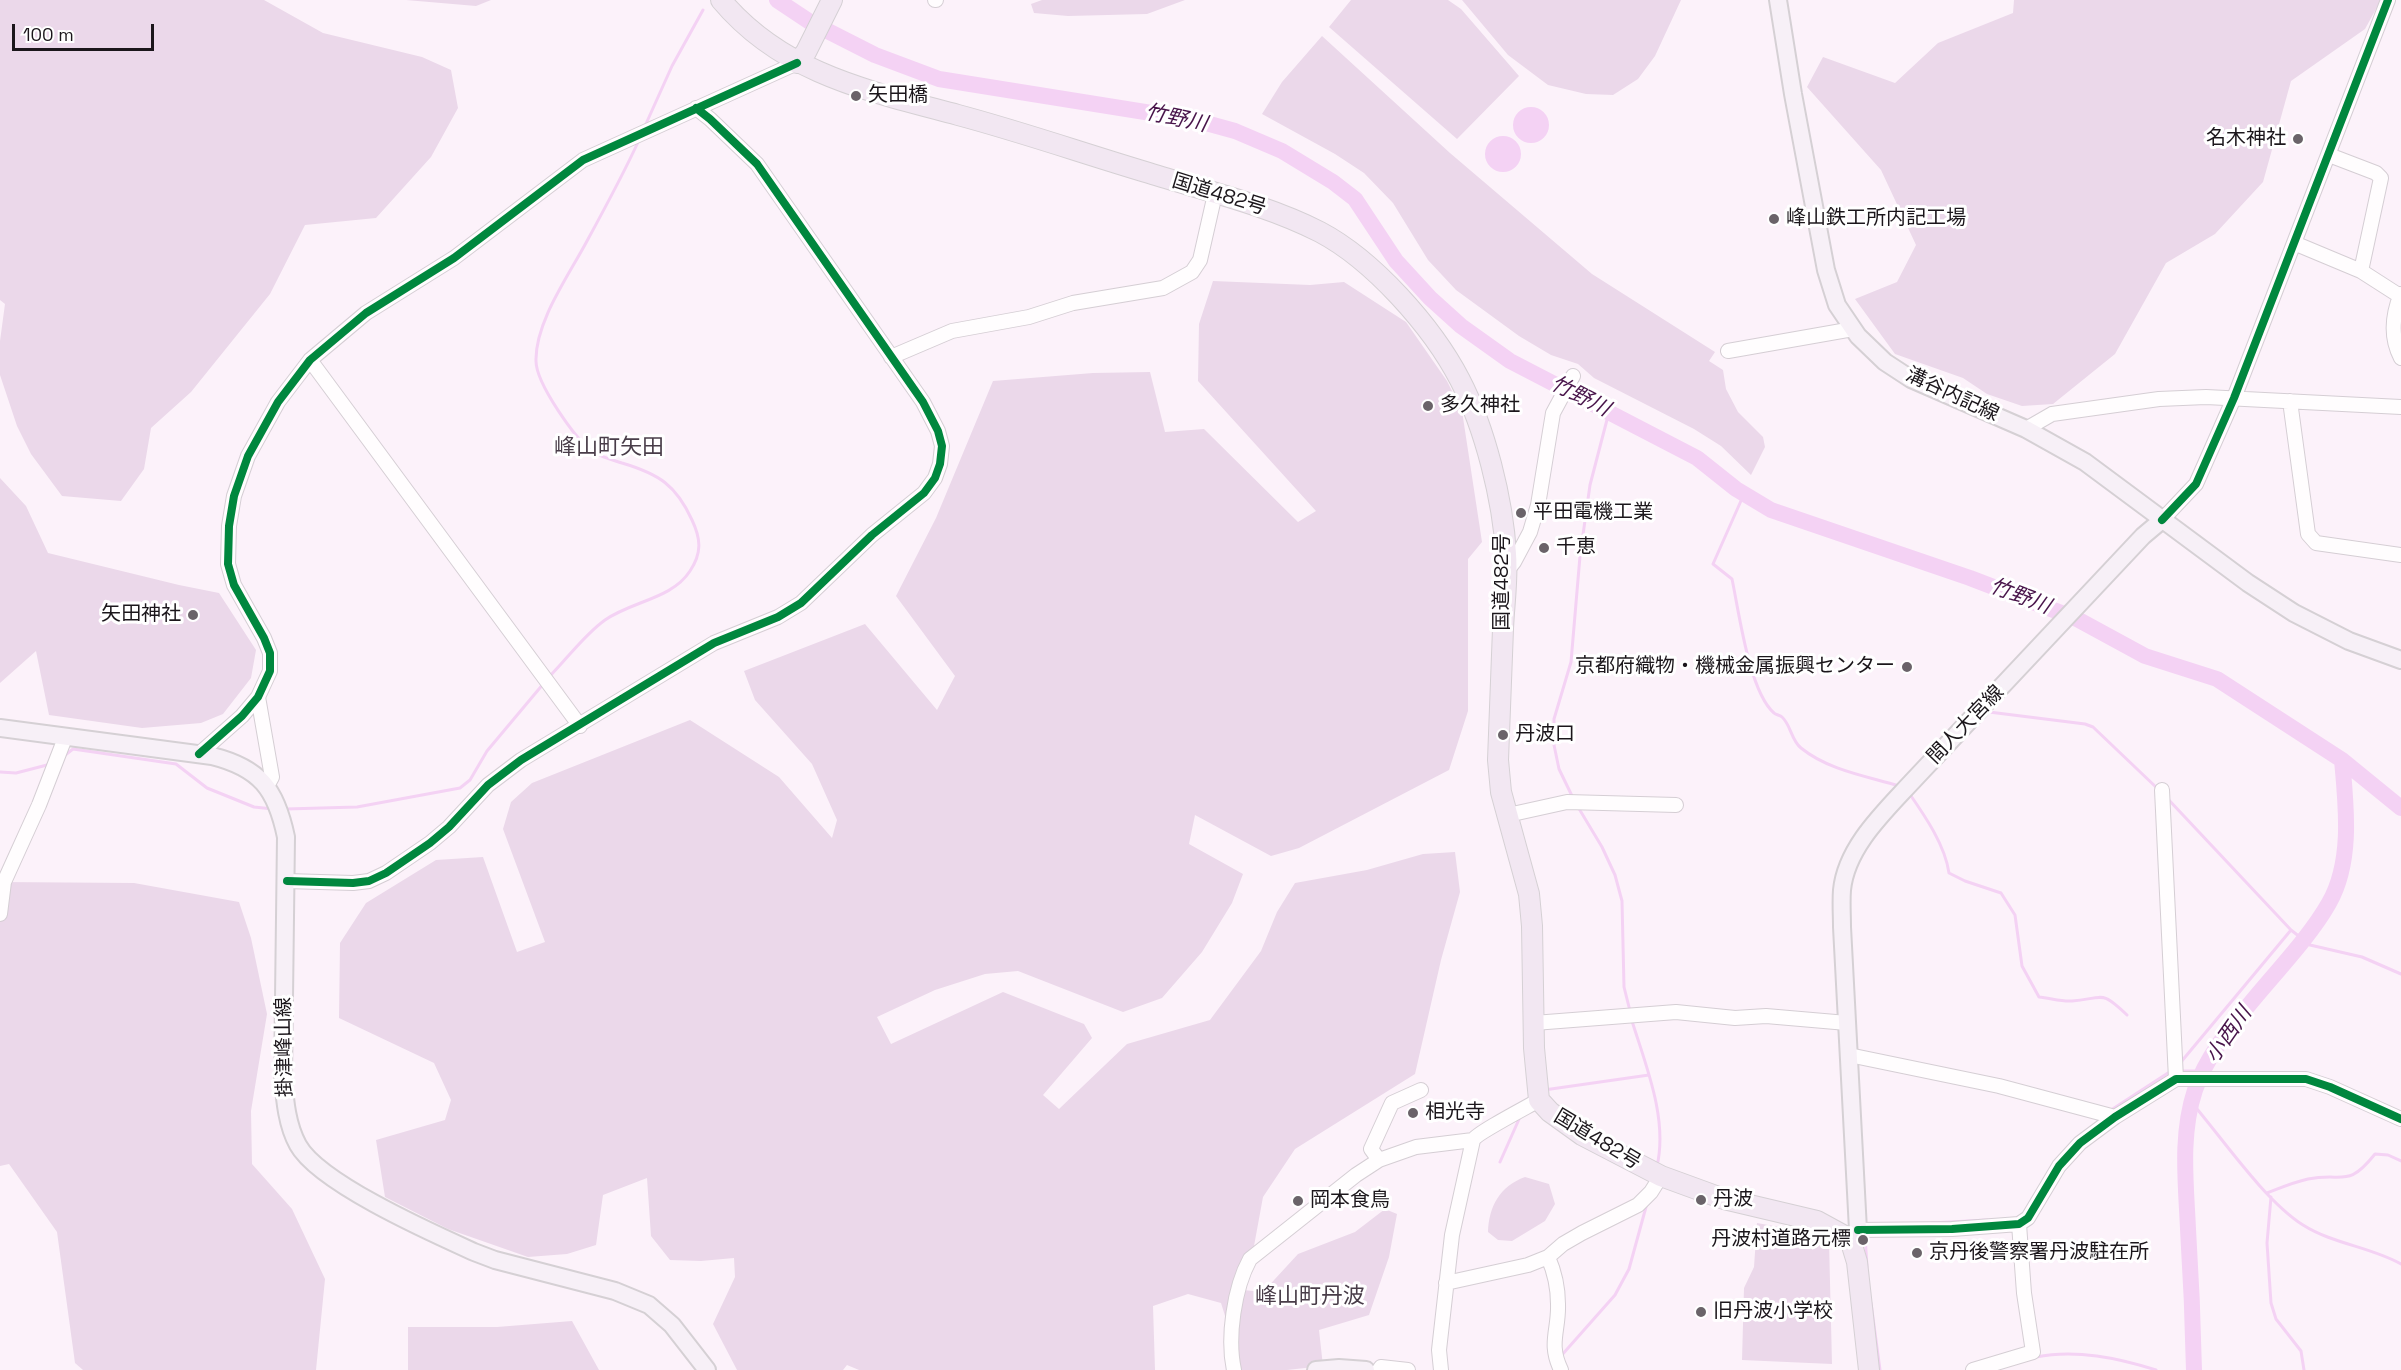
<!DOCTYPE html>
<html>
<head>
<meta charset="utf-8">
<style>
  body { margin:0 }
  #map { position:relative; width:2401px; height:1370px; overflow:hidden; background:#fcf2fa; font-family:"Space Grotesk",sans-serif }
  canvas { display:block }
  .scale { position:absolute; left:12px; top:24px; width:142px; height:27px; box-sizing:border-box; border:3px solid #1b161b; border-top:0; padding-left:8px; font-size:18px; line-height:21px; white-space:nowrap; color:#1b161b; -webkit-text-stroke:4px #fff; paint-order:stroke }
</style>
</head>
<body>
<div id="map">
<canvas width="2401" height="1370"></canvas>
<div class="scale">100 m</div>
</div>
<script>
const g = document.querySelector('canvas').getContext('2d');
g.lineJoin = 'round';
function fill(path, color) {
  g.fillStyle = color;
  g.fill(path, 'evenodd');
}
function stroke(path, color, width, dash) {
  g.strokeStyle = color;
  g.lineWidth = width;
  g.lineCap = dash ? 'butt' : 'round';
  g.setLineDash(dash || []);
  g.stroke(path);
}
function write(font, color, halo, rows, align = 'center') {
  g.font = font + ' "Space Grotesk","Noto Sans JP",sans-serif';
  g.lineWidth = 6;
  g.setLineDash([]);
  g.textBaseline = 'middle';
  g.strokeStyle = halo;
  g.fillStyle = color;
  for (const [text, x, y, turn = 0] of rows) {
    g.save();
    g.translate(x, y);
    g.rotate((+turn || 0) * Math.PI / 180);
    g.textAlign = isNaN(turn) ? turn : align;
    if (halo) g.strokeText(text, 0, 0);
    g.fillText(text, 0, 0);
    g.restore();
  }
}
const green = new Path2D(`
  M0,0H264L323,33L422,57L451,70L458,108L431,157L376,218L305,225L270,294L191,392L151,428L144,469L121,501L62,496L31,454L17,426L0,375V341L5,304L0,300Z
  M406,0H491L476,6Z
  M1042,0H1185L1147,14L1068,16L1034,13L1031,4Z
  M1351,0H1448L1461,9L1519,76L1457,139L1329,27Z
  M1462,0H1681L1655,56L1638,79L1613,95L1586,94L1548,85L1508,55Z
  M2014,0H2381L2365,29L2291,81L2263,182L2215,234L2166,263L2115,354L2053,404L2022,406L1987,394L1963,378L1895,354L1855,299L1897,282L1916,245L1881,170L1807,87L1823,57L1895,83L1938,43L2013,13Z
  M1322,36L1450,153L1592,274L1715,352L1709,361L1723,370L1726,389L1738,412L1763,437L1765,447L1751,475L1721,446L1694,429L1594,378L1578,364L1551,355L1519,336L1456,290L1428,260L1393,203L1364,173L1335,154L1262,114L1282,82Z
  M1213,281L1310,285L1344,282L1406,322L1447,381L1462,411L1482,542L1468,559V711L1449,770L1299,848L1271,856L1195,815L1189,844L1243,874L1232,903L1202,952L1162,998L1123,1012L1018,971L985,974L935,990L877,1017L891,1044L1003,992L1084,1024L1092,1038L1043,1095L1059,1109L1127,1044L1210,1020L1261,951L1277,912L1295,883L1367,870L1423,854L1455,852L1460,892L1441,960L1415,1074L1295,1149L1263,1197L1254,1246L1239,1273L1230,1321L1226,1319L1221,1303L1188,1294L1153,1306L1155,1370H859L847,1365L843,1370H737L713,1324L735,1277L734,1258L701,1261L670,1260L651,1236L647,1178L603,1195L596,1245L567,1254L528,1257L448,1229L385,1197L376,1140L445,1120L451,1100L434,1063L339,1018L340,943L366,903L436,860L483,857L517,952L545,942L503,829L511,802L532,783L690,720L779,777L832,838L837,820L812,764L755,700L744,671L865,624L937,710L955,676L896,596L936,518L993,381L1093,373L1150,372L1165,432L1204,429L1298,522L1316,511L1198,381L1199,324Z
  M0,478L26,506L48,553L179,585L219,593L256,650L251,678L223,714L201,723L142,728L49,715L36,651L0,683Z
  M0,882L134,883L239,902L251,938L267,1014L251,1111L252,1164L292,1209L325,1279L316,1370H83L75,1363L57,1232L9,1164L0,1166Z
  M1525,1177L1549,1184L1555,1204L1545,1221L1512,1241L1498,1240L1488,1232C1489,1206 1500,1186 1525,1177Z
  M1385,1209L1397,1214L1389,1257L1369,1315L1319,1330L1323,1366L1287,1370H1238L1236,1333L1243,1290L1263,1292L1298,1254L1355,1232Z
  M1757,1223L1813,1233L1829,1241L1832,1364L1742,1360L1744,1288L1754,1267Z
  M572,1321L599,1370H408V1327H497Z`);
const water = new Path2D(`
  M1513 125a18 18 0 1 1 36 0a18 18 0 1 1-36 0Z
  M1485 154a18 18 0 1 1 36 0a18 18 0 1 1-36 0Z`);
const stream = new Path2D(`
  M645,126L672,66L703,10
  M1744,494L1713,564L1732,579C1739,612 1749,691 1774,713C1776,715 1780,715 1782,717C1791,725 1791,740 1801,748C1828,770 1866,776 1899,786
  M548,678C567,659 584,635 605,620C632,601 672,599 690,571C702,553 701,539 692,520C676,485 659,474 622,463C613,460 601,457 593,452C575,439 536,383 536,361C535,322 569,275 587,241C605,208 623,175 639,140
  M1989,712L2085,724L2093,727L2158,789
  M64,756L73,749L176,764L207,788L254,807L273,809
  M0,772L16,773L51,764
  M1909,793C1925,816 1945,845 1949,873L1965,881L2001,893L2015,915L2022,966L2039,997C2050,998 2062,1002 2072,1001C2105,998 2101,990 2127,1015
  M1573,798L1559,769L1554,745V719L1571,662L1580,556L1590,485L1609,412
  M2167,798L2291,930L2310,945L2362,957L2401,974
  M1578,807L1602,847L1615,875L1622,901L1624,987L1630,1011
  M286,809L357,807L460,788L470,780L487,751L544,683
  M1632,1021C1646,1066 1668,1119 1657,1166
  M2181,1062L2291,930
  M2180,1071H2203
  M1544,1090L1649,1075
  M2192,1103C2223,1139 2264,1200 2303,1225C2333,1244 2371,1247 2401,1264
  M2108,1112L2171,1071
  M1500,1162L1520,1117
  M2267,1193C2280,1188 2294,1182 2308,1179C2344,1172 2347,1189 2375,1154L2388,1155L2401,1161
  M2271,1197L2267,1243L2271,1303L2276,1319L2301,1351L2304,1370
  M1931,1223L1987,1220
  M1865,1235L1867,1267
  M1871,1303L1880,1370
  M1561,1356L1615,1295L1629,1269L1646,1207
  M2036,1357C2076,1349 2118,1358 2156,1370`);
const river = new Path2D(`
  M777,0L810,22L875,55L939,79L1195,120L1235,131L1282,151L1333,182L1355,199L1396,261L1430,298L1461,326L1510,361L1697,458L1736,489L1771,510L1970,578L2077,619L2145,656L2217,679L2342,760L2401,808
  M2194,1370C2193,1323 2191,1276 2188,1229C2186,1183 2180,1135 2195,1090C2206,1058 2227,1032 2248,1006C2273,975 2310,937 2329,903C2353,861 2346,805 2342,760`);
const minor = new Path2D(`
  M935,0H936
  M2329,155L2376,173L2381,178L2361,271
  M2294,243L2361,271L2400,296
  M2401,294C2392,316 2390,337 2401,358
  M1728,351L1853,329
  M891,357L952,331L1029,317L1073,303L1163,288L1192,272L1200,260L1215,194
  M310,360L580,726
  M2290,401L2308,534L2316,543L2401,555
  M2026,429L2052,414L2159,399L2206,397L2401,407
  M2162,520L2196,484L2234,398L2388,0
  M1506,572L1514,562L1530,532L1538,505L1553,413L1573,376
  M258,697L272,777L267,786
  M199,754L242,716L258,697L270,671V653L264,638L234,585L228,564L229,526L234,496L248,456L278,402L310,360L366,313L454,258L583,160L797,63
  M2162,790L2176,1079
  M1508,815L1567,802L1676,805
  M287,881L353,883L369,881L386,873L430,843L449,827L488,785L521,760L714,643L778,617L801,603L872,535L924,493L935,478L940,464L942,446L938,431L923,402L757,164L710,119L696,108
  M0,914L4,882L39,805L65,738
  M1534,1023L1676,1012L1735,1018L1766,1016L1847,1023
  M1849,1055L1999,1086L2115,1117
  M1379,1160L1371,1149L1392,1103L1421,1090
  M1858,1230L1952,1229L2019,1224L2028,1218L2059,1166L2080,1143L2115,1117L2176,1079H2306L2330,1087L2401,1119
  M1548,1257C1555,1273 1558,1286 1558,1304C1559,1331 1548,1343 1561,1370
  M1446,1283L1528,1265L1548,1257L1563,1244L1582,1233L1638,1205L1651,1192L1661,1176
  M1234,1370C1227,1338 1234,1288 1250,1259L1356,1175L1379,1160L1416,1147L1473,1140
  M1379,1370L1381,1367L1408,1370
  M1441,1370L1439,1350L1452,1235L1473,1140C1477,1133 1527,1107 1539,1100
  M1973,1370L2033,1352L2024,1293L2019,1224`);
const major = new Path2D(`
  M1778,0L1793,94L1826,270L1837,305L1858,336L1885,362L1911,379L2026,429L2085,462L2248,583L2294,613L2349,641L2401,660
  M0,728L212,756C260,768 276,789 286,837L283,1078C285,1101 287,1125 298,1145C319,1183 432,1233 474,1252L495,1260L615,1291L649,1305L672,1325L707,1370
  M1850,1239L1858,1230L1842,927C1842,915 1841,902 1842,890C1846,849 1881,815 1908,786L2143,536L2162,520
  M1316,1370L1339,1368L1366,1370`);
const highway = new Path2D(`
  M721,0C783,74 869,91 958,115C1022,132 1085,154 1149,173C1206,191 1267,205 1320,232C1373,260 1432,326 1460,380C1485,428 1503,500 1506,554C1508,579 1504,604 1503,629C1501,673 1500,716 1498,760L1501,792L1529,894L1532,926L1534,1048L1539,1100L1550,1112L1582,1135L1661,1176L1724,1199L1817,1221L1850,1239L1857,1262L1869,1370
  M797,63L806,52L832,0`);
const cycleway = new Path2D(`
  M2162,520L2196,484L2234,398L2388,0
  M199,754L242,716L258,697L270,671V653L264,638L234,585L228,564L229,526L234,496L248,456L278,402L310,360L366,313L454,258L583,160L797,63
  M287,881L353,883L369,881L386,873L430,843L449,827L488,785L521,760L714,643L778,617L801,603L872,535L924,493L935,478L940,464L942,446L938,431L923,402L757,164L710,119L696,108
  M1858,1230L1952,1229L2019,1224L2028,1218L2059,1166L2080,1143L2115,1117L2176,1079H2306L2330,1087L2401,1119`);
const markers = [
  [856,96,6,"#6a6369"],
  [2298,139,6,"#6a6369"],
  [1774,219,6,"#6a6369"],
  [1428,406,6,"#6a6369"],
  [1521,513,6,"#6a6369"],
  [1544,548,6,"#6a6369"],
  [193,615,6,"#6a6369"],
  [1907,667,6,"#6a6369"],
  [1503,735,6,"#6a6369"],
  [1413,1113,6,"#6a6369"],
  [1701,1200,6,"#6a6369"],
  [1298,1201,6,"#6a6369"],
  [1863,1240,6,"#6a6369"],
  [1917,1253,6,"#6a6369"],
  [1701,1312,6,"#6a6369"]
];
const poiNames = [
  ["矢田橋",868,96],
  ["名木神社",2286,139,"right"],
  ["峰山鉄工所内記工場",1786,219],
  ["多久神社",1440,406],
  ["平田電機工業",1533,513],
  ["千恵",1556,548],
  ["矢田神社",181,615,"right"],
  ["京都府織物・機械金属振興センター",1895,667,"right"],
  ["丹波口",1515,735],
  ["相光寺",1425,1113],
  ["丹波",1713,1200],
  ["岡本食鳥",1310,1201],
  ["丹波村道路元標",1851,1240,"right"],
  ["京丹後警察署丹波駐在所",1929,1253],
  ["旧丹波小学校",1713,1312]
];
const streetNames = [
  ["国道482号",1219,195,17],
  ["溝谷内記線",1952,395,25],
  ["国道482号",1503,582,-90],
  ["間人大宮線",1966,725,-46],
  ["掛津峰山線",285,1047,-91],
  ["国道482号",1597,1140,31]
];
const waterNames = [
  ["竹野川",1176,119,12],
  ["竹野川",1580,397,27],
  ["竹野川",2020,597,21],
  ["小西川",2229,1035,-55]
];
const quarterNames = [
  ["峰山町矢田",609,448],
  ["峰山町丹波",1310,1297]
];
fill(green, '#ebd8ea');
fill(water, '#f4d2f4');
stroke(stream, '#f4d2f4', 3);
stroke(river, '#f4d2f4', 16);
stroke(minor, '#d5ced4', 16);
stroke(major, '#d5d0d4', 20);
stroke(highway, '#d5d0d4', 22);
stroke(minor, '#fffdfe', 14);
stroke(major, '#f7f0f7', 16);
stroke(highway, '#f2e7f2', 20);
stroke(cycleway, '#00873e', 8);
for (const [x, y, r, color] of markers) {
  const dot = new Path2D();
  dot.arc(x, y, r, 0, 2 * Math.PI);
  g.fillStyle = color;
  g.fill(dot);
  stroke(dot, '#fff', 2);
}
write('20px', '#1b161b', '#fff', poiNames, 'left');
write('20px', '#1b161b', '#fff', streetNames);
write('italic 21px', '#48144a', '#fff', waterNames);
write('22px', '#493d49', '#fff', quarterNames);
</script>
</body>
</html>
